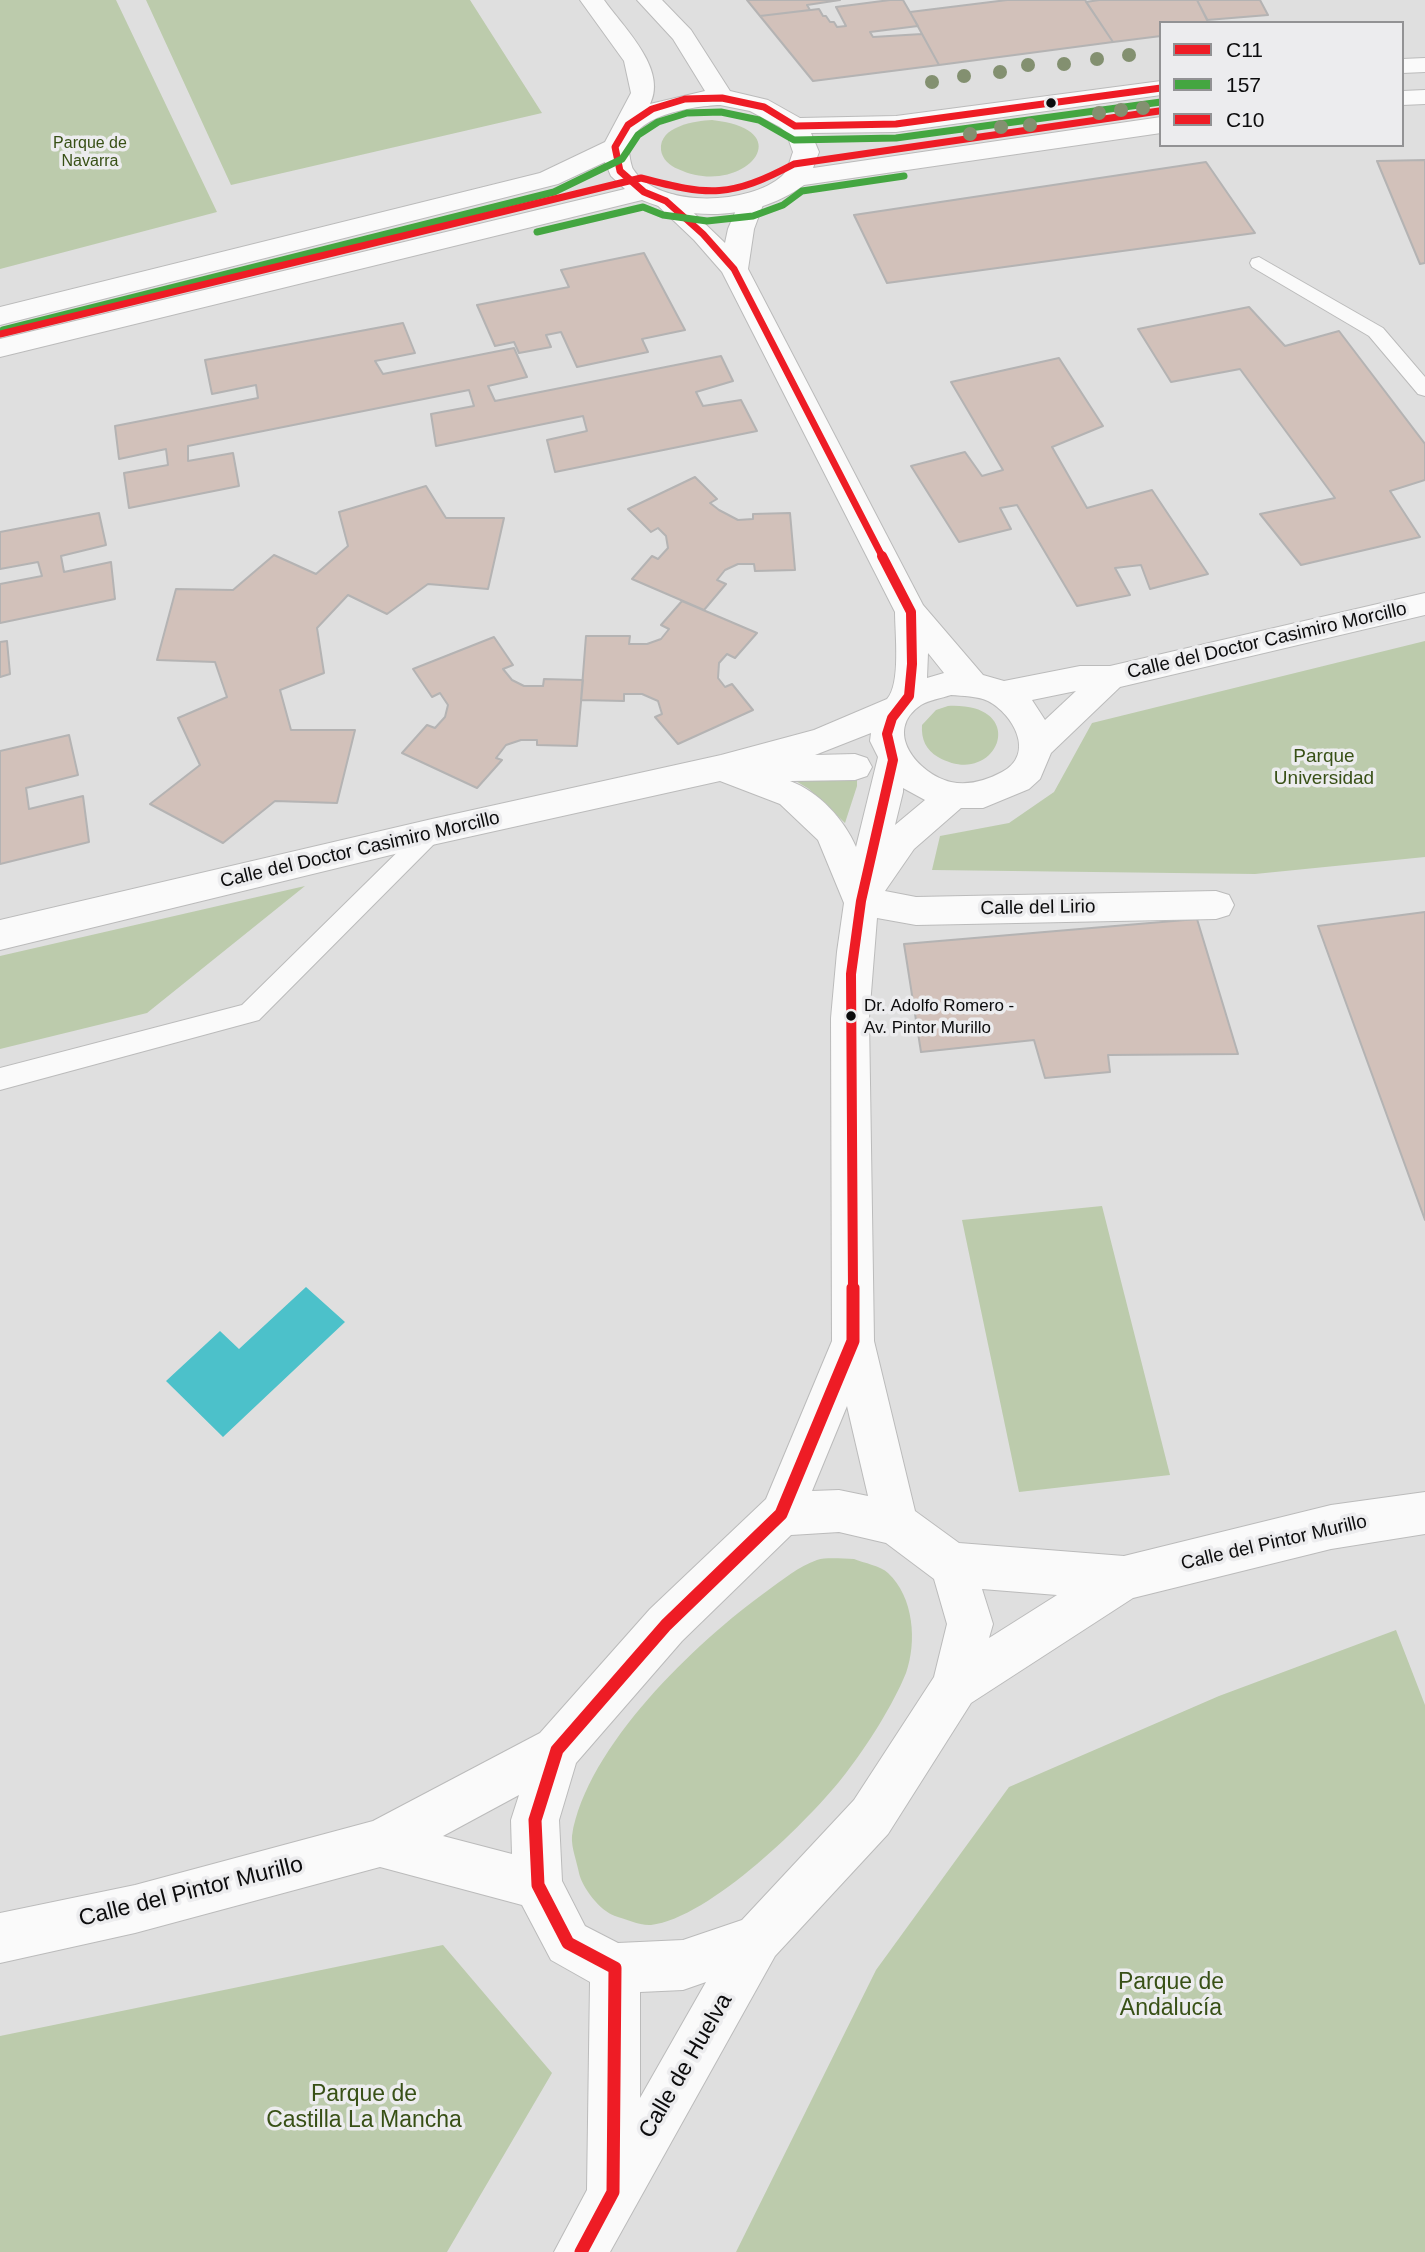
<!DOCTYPE html>
<html>
<head>
<meta charset="utf-8">
<style>
  body { margin:0 }
  #map { position:relative; width:1425px; height:2252px; overflow:hidden; background:#dfdfdf; font-family:Arial,sans-serif }
  canvas { display:block }
  .legend { position:absolute; left:1159px; top:21px; width:245px; height:126px; box-sizing:border-box; background:#ececee; border:2px solid #929294; margin:0; padding:9px 12px; list-style:none; font-size:21px; color:#0c0c0d }
  .legend li { display:flex; align-items:center; gap:14px; height:35px }
  .legend b { width:35px; border:2px solid #929294 }
</style>
</head>
<body>
<div id="map">
<canvas width="1425" height="2252"></canvas>
<ul class="legend">
<li><b style="height:9px;background:#ee1c25"></b>C11</li>
<li><b style="height:9px;background:#44a641"></b>157</li>
<li><b style="height:9px;background:#ee1c25"></b>C10</li>
</ul>
</div>
<script>
const g = document.querySelector('canvas').getContext('2d');
g.lineJoin = 'round';
function fill(path, color) {
  g.fillStyle = color;
  g.fill(path, 'evenodd');
}
function stroke(path, color, width, dash) {
  g.strokeStyle = color;
  g.lineWidth = width;
  g.lineCap = dash ? 'butt' : 'round';
  g.setLineDash(dash || []);
  g.stroke(path);
}
function write(font, color, halo, rows, align = 'center') {
  g.font = font + ' Arial,sans-serif';
  g.lineWidth = 7;
  g.setLineDash([]);
  g.textBaseline = 'middle';
  g.strokeStyle = halo;
  g.fillStyle = color;
  for (const [text, x, y, turn = 0] of rows) {
    g.save();
    g.translate(x, y);
    g.rotate((+turn || 0) * Math.PI / 180);
    g.textAlign = isNaN(turn) ? turn : align;
    if (halo) g.strokeText(text, 0, 0);
    g.fillText(text, 0, 0);
    g.restore();
  }
}
const green = new Path2D(`
  M0,0H116L217,212L0,269Z
  M146,0H470L542,113L231,185Z
  M712,120C805,130 741,199 678,169C670,166 662,159 661,150C659,126 695,121 712,120Z
  M1425,641V857L1255,874L932,870L940,836L1009,823L1054,792L1092,723Z
  M948,706C1033,702 997,791 938,757C926,750 921,739 922,725L936,710Z
  M852,775L857,780V786L845,823L809,789L791,778Z
  M305,886L147,1013L0,1049V956Z
  M1102,1206L1170,1475L1019,1492L962,1220Z
  M854,1559C864,1563 881,1566 888,1573C914,1597 917,1642 906,1673C893,1705 867,1746 846,1773C810,1820 710,1918 651,1925C641,1926 625,1919 615,1916C600,1911 582,1887 579,1873C577,1862 571,1847 572,1836C586,1747 696,1642 767,1591C781,1581 799,1566 817,1560C827,1557 843,1559 854,1559Z
  M1396,1630L1425,1705V2252H736L876,1970L1009,1787L1219,1696Z
  M443,1945L552,2073L447,2252H0V2036Z`);
const water = new Path2D(`
  M306,1287L345,1322L223,1437L166,1381L220,1331L239,1349Z`);
const building = new Path2D(`
  M747,0H840L807,5L810,10L760,16Z
  M890,0H903L918,26L870,32L873,37L922,34L939,65L813,81L760,16L819,9L823,16H826L830,22H834L837,27L846,26L836,7Z
  M1007,0H1085L1113,42L939,65L910,12Z
  M1099,0H1197L1209,23H1161V36L1113,42L1086,2Z
  M1197,0H1260L1268,15L1207,20Z
  M1425,160V263L1420,264L1377,161Z
  M1206,162L1255,233L887,283L854,215Z
  M644,253L685,330L642,339L648,352L577,367L561,332L546,335L551,347L519,353L514,342L495,346L477,305L569,287L561,270Z
  M1249,307L1285,346L1339,331L1425,444V480L1390,491L1420,537L1301,565L1260,514L1335,498L1240,369L1171,382L1138,329Z
  M403,323L415,353L375,361L383,374L514,348L527,377L488,386L495,401L721,356L733,381L696,392L703,406L741,400L757,431L555,472L547,440L587,431L583,416L436,446L431,414L474,406L469,390L188,446V461L233,453L239,486L129,508L124,473L168,465L166,449L119,459L115,426L258,398L256,385L212,394L205,360Z
  M1059,358L1103,426L1052,447L1087,508L1152,490L1208,574L1150,589L1141,565L1115,568L1130,595L1077,606L1017,505L1000,508L1011,529L959,542L911,466L965,452L982,476L1003,470L951,382Z
  M695,477L717,499L710,503L719,510L738,520L753,519V514L790,513L795,570L755,571L754,564H738L725,570L717,580L726,584L704,610L632,579L652,556L658,559L668,548L666,536L658,528L651,532L628,509Z
  M426,486L446,518H504L488,589L428,584L387,614L348,595L317,628L324,673L280,690L291,730H355L337,803L275,801L223,843L150,804L200,765L178,718L227,697L215,662L157,660L176,589L233,590L274,555L316,574L348,546L339,512Z
  M99,513L106,545L61,556L64,572L111,562L115,599L0,623V584L42,576L38,562L0,569V532Z
  M682,601L757,633L735,658L727,654L719,663L718,678L725,687L732,684L753,710L678,744L655,717L662,714L658,701L642,694H624V701L581,700L586,636H630L629,644H647L661,639L669,629L661,625Z
  M494,637L513,665L503,669L512,680L524,686H543L544,679L583,680L577,746L537,745V740H521L506,745L496,758L502,760L477,788L402,753L427,725L435,728L445,717L448,705L440,693L432,697L413,669Z
  M7,641L10,674L0,677V642Z
  M69,735L78,775L26,788L29,809L83,796L89,842L0,864V751Z
  M1425,912V1220L1318,926Z
  M1197,919L1238,1054L1108,1055L1110,1072L1045,1078L1034,1040L921,1052L904,944Z`);
const lane = new Path2D(`
  M1259,257L1383,328L1425,377V396L1418,394L1369,336L1252,267L1250,263L1252,259Z
  M432,823L440,826L444,832L440,838L259,1020L0,1090V1068L242,1005L424,826Z`);
const street = new Path2D(`
  M666,193L675,195L725,243L728,229L742,196L751,194L760,196L764,202L754,229L748,269L923,605L983,675L1004,681L1080,666H1110L1425,593V615L1120,687L1051,753L1040,779L1029,789L983,808H961L914,849L885,891L916,897L1216,891L1229,895L1234,905L1229,915L1216,919L916,925L877,918L869,1018L874,1341L915,1511L959,1543L1124,1556L1331,1505L1425,1492V1534L1331,1549L1133,1598L971,1703L888,1834L775,1956L610,2252H554L587,2190L590,1982L551,1960L522,1905L380,1867L135,1933L0,1963V1913L135,1885L373,1821L540,1733L650,1609L766,1499L832,1341L831,1018L837,952L844,903L818,840L780,804L720,781L432,845L0,950V920L432,819L721,755L814,730L887,699C901,684 895,633 895,612L722,272L694,240L653,201L657,195ZM928,653L944,673L927,678ZM1076,691L1045,720L1032,700ZM951,695C963,696 977,696 988,701C1013,714 1036,754 1002,772C987,780 969,786 951,782C918,774 882,731 921,705C929,700 942,698 951,695ZM871,733L870,741L878,757L856,847C844,819 819,792 790,781L855,780L867,776L872,767L867,758L855,754L815,755ZM903,788L925,800L895,825L903,792ZM847,1406L868,1496L839,1490L812,1491ZM839,1532L886,1543L934,1579L947,1624L934,1677L854,1800L742,1920L683,1940L618,1943L585,1926L562,1881L559,1820L576,1763L682,1641L791,1535ZM982,1589L1057,1595L989,1638L993,1624ZM519,1795L511,1820L512,1854L443,1836ZM706,1982L640,2098V1992L683,1990Z`);
const secondary = new Path2D(`
  M580,0H604C623,27 668,69 650,104L705,91L673,39L637,0H662L691,30L730,91L768,100L800,118L896,116L1161,81V95L896,132L811,133L819,152L813,168L1161,117V133L804,185C758,219 694,222 642,200L0,357V339L625,189L611,176L605,162L558,184L0,325V307L540,173L605,142L631,93L624,61ZM720,105L750,111L780,127L786,132L793,152C790,160 788,171 782,176C750,205 658,209 633,169C632,168 630,159 630,158C621,117 691,106 720,105Z
  M1425,58V72L1402,73V59Z
  M1425,90V104L1402,105V91Z`);
const bus1Far2 = new Path2D(`
  M883,558L734,269L703,234L666,201L644,192L620,171L615,147L628,125L652,109L685,99L722,98L764,107L795,126L896,124L1161,88`);
const bus1Far1 = new Path2D(`
  M853,1290L851,974L861,901L893,760L887,734L892,718L909,696L912,664L911,612L882,556`);
const bus1 = new Path2D(`
  M581,2252L613,2192L615,1968L568,1943L538,1885L535,1820L557,1750L666,1625L781,1514L853,1341V1288`);
const bus2 = new Path2D(`
  M537,232L643,207L663,215L707,221L753,216L783,205L802,191L904,176
  M3,330L554,192L622,159L638,135L658,122L687,113L721,112L759,120L794,140L896,138L1161,102`);
const bus3 = new Path2D(`
  M0,334L641,178C710,196 730,198 794,164L1159,111`);
const trees = [
  [1129,55],
  [1097,59],
  [1064,64],
  [1028,65],
  [1000,72],
  [964,76],
  [932,82],
  [1143,108],
  [1121,110],
  [1099,113],
  [1030,125],
  [1001,127],
  [970,134]
];
const markers = [
  [1051,103,6,"#0c0c0d"],
  [851,1016,6,"#0c0c0d"]
];
const farParknames = [
  ["Parque de",90,144],
  ["Navarra",90,162]
];
const busNames = [
  ["Dr. Adolfo Romero -",864,1006],
  ["Av. Pintor Murillo",864,1028]
];
const streetNames = [
  ["Calle del Doctor Casimiro Morcillo",1267,641,-13],
  ["Calle del Doctor Casimiro Morcillo",360,850,-13],
  ["Calle del Lirio",1038,908,-1],
  ["Calle del Pintor Murillo",1274,1543,-13]
];
const parkNames = [
  ["Parque",1324,757],
  ["Universidad",1324,779]
];
const nearStreetnames = [
  ["Calle del Pintor Murillo",191,1892,-14],
  ["Calle de Huelva",686,2066,-60]
];
const nearParknames = [
  ["Parque de",1171,1983],
  ["Andalucía",1171,2009],
  ["Parque de",364,2095],
  ["Castilla La Mancha",364,2121]
];
fill(green, '#bccbac');
fill(water, '#4cc1ca');
fill(building, '#d2c1ba');
stroke(building, '#b4b3b3', 2);
stroke(lane, '#bbb', 2);
stroke(street, '#bbb', 2);
stroke(secondary, '#bbb', 2);
fill(lane, '#fafafa');
fill(street, '#fafafa');
fill(secondary, '#fafafa');
stroke(bus1Far2, '#ee1c25', 7);
stroke(bus1Far1, '#ee1c25', 10);
stroke(bus1, '#ee1c25', 13);
stroke(bus2, '#44a641', 7);
stroke(bus3, '#ee1c25', 7);
g.fillStyle = '#839070';
for (const [x, y] of trees) {
  g.beginPath();
  g.arc(x, y, 7, 0, 2 * Math.PI);
  g.fill();
}
for (const [x, y, r, color] of markers) {
  const dot = new Path2D();
  dot.arc(x, y, r, 0, 2 * Math.PI);
  g.fillStyle = color;
  g.fill(dot);
  stroke(dot, '#ececee', 2.5);
}
write('16px', '#385016', '#ececee', farParknames);
write('17px', '#0c0c0d', '#ececee', busNames, 'left');
write('19px', '#0c0c0d', '#ececee', streetNames);
write('19px', '#385016', '#ececee', parkNames);
write('23px', '#0c0c0d', '#ececee', nearStreetnames);
write('23px', '#385016', '#ececee', nearParknames);
</script>
</body>
</html>
